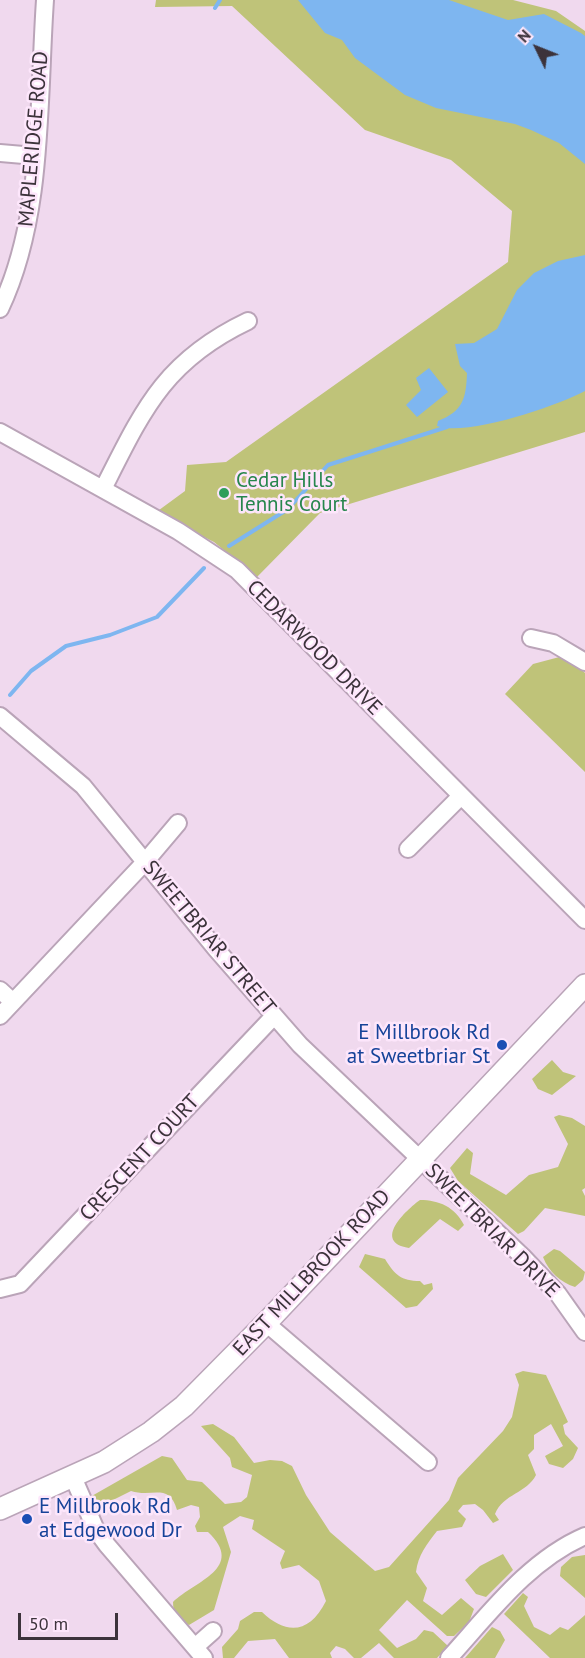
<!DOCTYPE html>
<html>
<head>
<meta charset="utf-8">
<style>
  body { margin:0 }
  #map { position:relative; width:585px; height:1658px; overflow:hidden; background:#f0d9ee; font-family:"PT Sans",sans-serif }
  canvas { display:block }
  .north { position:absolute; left:507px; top:18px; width:60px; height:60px; -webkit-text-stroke:4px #fde6fb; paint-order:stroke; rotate:313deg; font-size:16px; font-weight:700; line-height:24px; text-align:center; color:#3c333b }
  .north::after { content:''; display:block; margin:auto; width:21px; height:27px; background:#3c333b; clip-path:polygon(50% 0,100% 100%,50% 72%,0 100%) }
  .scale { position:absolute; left:18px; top:1613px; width:100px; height:27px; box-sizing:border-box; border:3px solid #3c333b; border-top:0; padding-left:8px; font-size:18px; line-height:21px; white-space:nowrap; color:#3c333b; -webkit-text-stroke:4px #fde6fb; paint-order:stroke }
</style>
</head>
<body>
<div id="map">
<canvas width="585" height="1658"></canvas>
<div class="north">N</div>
<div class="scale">50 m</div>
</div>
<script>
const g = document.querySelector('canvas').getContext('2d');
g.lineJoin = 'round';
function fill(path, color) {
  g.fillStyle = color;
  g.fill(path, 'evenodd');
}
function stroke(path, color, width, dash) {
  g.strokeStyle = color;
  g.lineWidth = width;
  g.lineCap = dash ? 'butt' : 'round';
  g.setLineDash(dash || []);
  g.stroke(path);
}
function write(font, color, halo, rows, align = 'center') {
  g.font = font + ' "PT Sans",sans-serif';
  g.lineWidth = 5;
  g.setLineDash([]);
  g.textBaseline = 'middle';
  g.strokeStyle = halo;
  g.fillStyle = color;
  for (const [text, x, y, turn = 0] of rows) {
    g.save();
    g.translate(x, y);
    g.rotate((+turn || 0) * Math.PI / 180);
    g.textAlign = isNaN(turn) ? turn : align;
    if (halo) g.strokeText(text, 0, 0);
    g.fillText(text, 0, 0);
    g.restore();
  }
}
const green = new Path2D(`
  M156,0H513L556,11L585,31V432L320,513L257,577L214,542L155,513L185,491L187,465L226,462L508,262L512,211L451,160L365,130L232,6L155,7Z
  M567,655L585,673V772L505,694L533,664Z
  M552,1060L563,1072L576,1076L552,1095L538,1089L532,1079Z
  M559,1115L572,1118L585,1126V1188L582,1190L585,1196V1216L545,1208L524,1231L518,1234L458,1181L450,1168L467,1148L473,1153L470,1174L506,1195L529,1175L558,1167L568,1144L554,1117Z
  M420,1200C439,1200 455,1207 464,1225L458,1231L440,1219L409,1248C372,1242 406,1210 420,1200Z
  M554,1249L560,1251L585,1272L583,1280L575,1287C560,1282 549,1272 543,1257Z
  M365,1254L385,1259C395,1275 401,1281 420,1281L424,1285L432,1283L433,1289L417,1306L406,1308L359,1267Z
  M523,1371L546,1375L568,1422L563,1425L565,1434L578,1448L573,1459L563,1468L549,1464L545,1456L563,1446L551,1424L534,1435V1449L528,1455L536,1475C527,1493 503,1494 495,1514L499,1520L493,1523L483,1510L475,1504L463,1505L458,1511L466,1519L462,1527L437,1531C427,1544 418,1555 416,1572L427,1588L423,1601L442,1615L461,1598L474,1609L469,1622L454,1636H447L407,1600L379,1630L397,1648L416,1639L424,1630L433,1632L448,1646L437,1658H394L379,1643L361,1658H354L345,1649L336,1646L330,1653L332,1658H289L275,1639L248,1641L234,1658H223L222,1647L238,1629L240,1621L254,1612H262C287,1636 310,1633 326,1601L319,1581L299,1565L282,1569L280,1563L285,1551L252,1529L254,1520L240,1516L223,1527L231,1552L214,1610L189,1625C178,1620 173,1614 173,1602C195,1581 246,1568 208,1532H197L195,1526L200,1517L199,1507L191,1505L177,1510C169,1482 152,1498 131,1491L101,1506L92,1504L90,1497L162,1456L172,1458L187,1480L202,1482L225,1504L241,1502L247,1497L252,1475L232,1467L230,1458L201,1426L213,1424L234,1437L254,1463L270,1460L282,1461L292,1466L306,1495L330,1532L375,1571L389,1567L449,1500L458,1478L503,1431L512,1417L519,1385L515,1374Z
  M503,1554L513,1570L486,1597L476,1594L465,1580L480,1566Z
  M585,1555V1598L560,1576L561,1567L572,1557Z
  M523,1593L528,1597L524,1606L534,1627L550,1635L560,1627L568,1630L585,1615V1658H550L504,1614Z
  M492,1627L500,1631L505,1640L495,1658H465Z`);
const water = new Path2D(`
  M298,0H449L508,20L544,14L581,33L585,36V164L559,143L531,130L515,124L436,108L405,95L355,58L342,40L325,33Z
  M585,255V391C557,406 466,437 437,426L438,421C463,411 466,399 467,373L460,366L455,344L474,343L497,329L517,290L534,273L558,261Z
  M429,368L448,392L417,417L406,405L421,390L416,378Z`);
const stream = new Path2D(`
  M215,8L220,0
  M229,546L288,509L328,465L447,427
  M10,695L31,671L66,646L110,635L157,617L204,568`);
const minor = new Path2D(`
  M0,153L35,156
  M0,309C44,217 38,101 45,0
  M0,432L178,531L237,570L585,920
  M103,489C143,410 164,361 248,321
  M531,638L553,643L585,662
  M0,716L83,786L216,949L300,1045L522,1256L558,1294L585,1332
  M408,849L461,796
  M0,990L13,1002
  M0,1016L145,862L178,823
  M0,1289L20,1284L274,1016
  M266,1323L428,1462
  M73,1477L96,1530L107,1545L204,1658
  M195,1647L213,1631
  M449,1658C489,1614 529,1560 585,1536`);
const major = new Path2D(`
  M0,1509L104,1462L151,1432L184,1406L266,1323L585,985`);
const markers = [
  [224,493,6,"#2e9e5b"],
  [502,1045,6,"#1a4fb4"],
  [27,1519,6,"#1a4fb4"]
];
const streetNames = [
  ["MAPLERIDGE ROAD",34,139,-85],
  ["CEDARWOOD DRIVE",314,648,45],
  ["SWEETBRIAR STREET",209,938,50],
  ["CRESCENT COURT",140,1158,-47],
  ["SWEETBRIAR DRIVE",492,1231,45],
  ["EAST MILLBROOK ROAD",312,1273,-47]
];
const leisureNames = [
  ["Cedar Hills",236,481],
  ["Tennis Court",236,505]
];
const transitNames = [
  ["E Millbrook Rd",490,1033],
  ["at Sweetbriar St",490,1057],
  ["E Millbrook Rd",39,1507,"left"],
  ["at Edgewood Dr",39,1531,"left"]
];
fill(green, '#bfc379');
fill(water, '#7eb6f0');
stroke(stream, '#7eb6f0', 4);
stroke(minor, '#baa4b8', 20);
stroke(major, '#baa4b8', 24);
stroke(minor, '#fff', 16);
stroke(major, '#fff', 21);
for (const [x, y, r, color] of markers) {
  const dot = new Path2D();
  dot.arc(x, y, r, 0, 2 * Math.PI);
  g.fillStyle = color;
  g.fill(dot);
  stroke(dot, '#fde6fb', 2);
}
write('21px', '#3c333b', '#fde6fb', streetNames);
write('21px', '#27864d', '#fde6fb', leisureNames, 'left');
write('21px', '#164399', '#fde6fb', transitNames, 'right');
</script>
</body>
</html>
